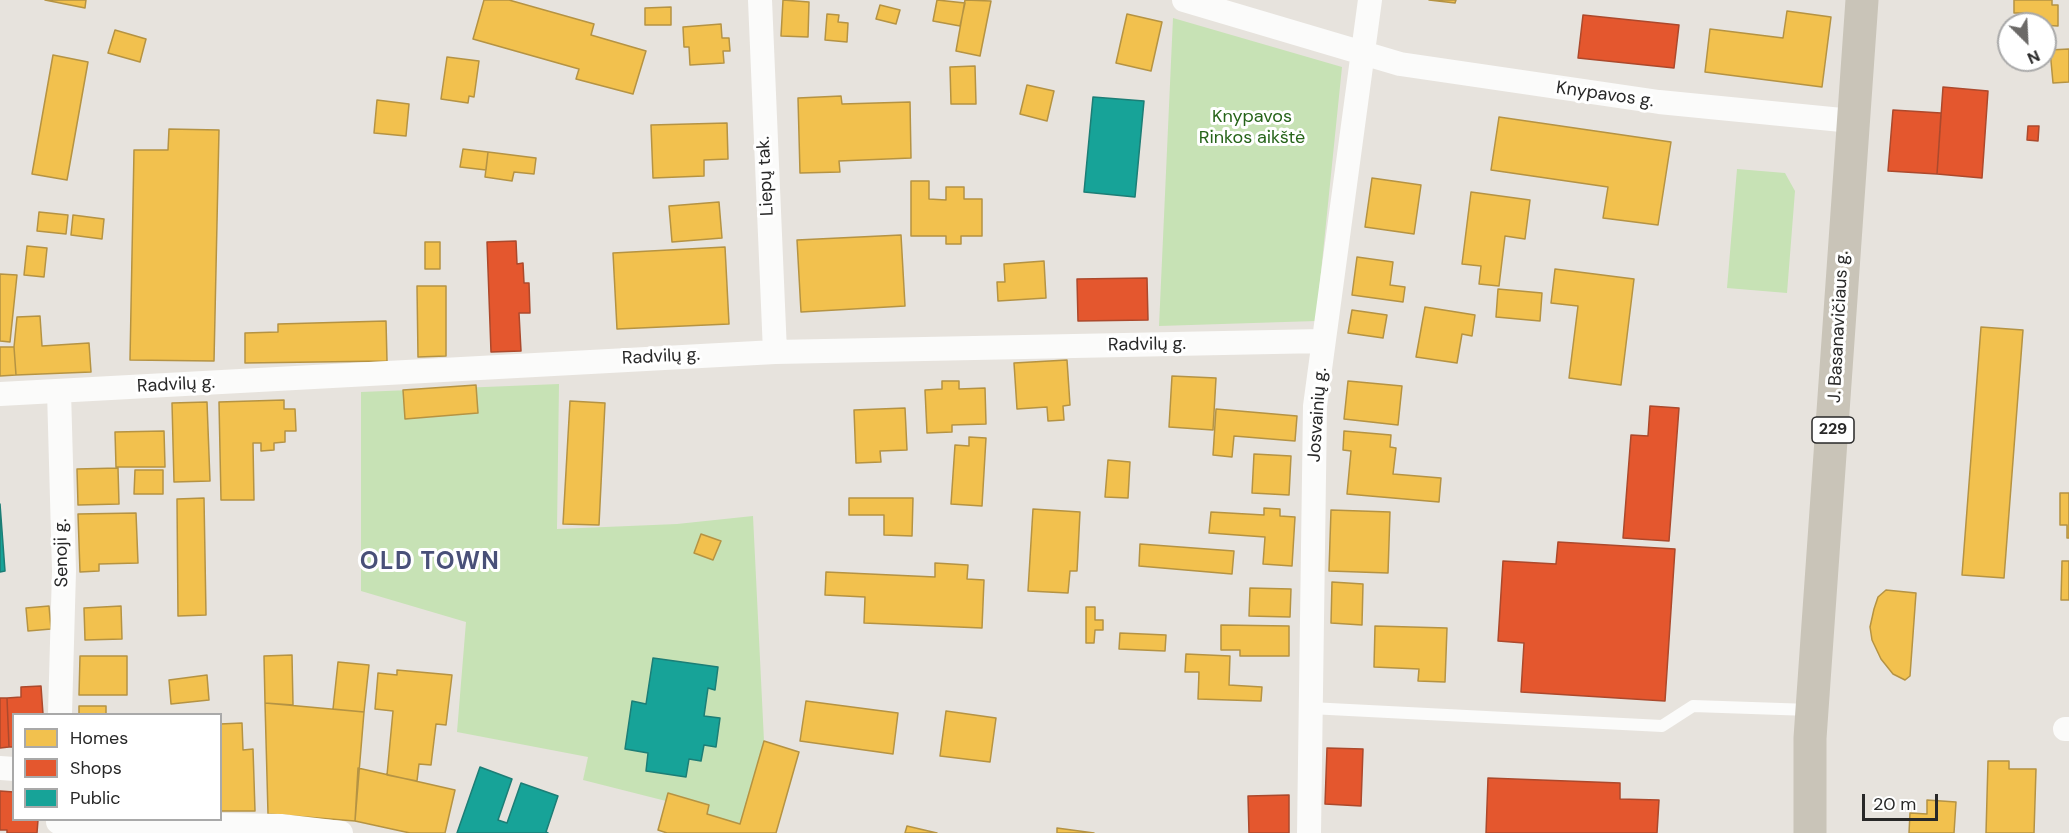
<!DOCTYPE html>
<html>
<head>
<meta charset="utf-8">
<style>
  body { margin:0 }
  #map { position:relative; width:2069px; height:833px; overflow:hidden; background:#e7e3dd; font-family:"DM Sans",sans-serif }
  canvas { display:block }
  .legend { position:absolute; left:12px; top:713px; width:210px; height:108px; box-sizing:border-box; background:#fff; border:2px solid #a9a9a9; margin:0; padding:8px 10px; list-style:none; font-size:18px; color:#282828 }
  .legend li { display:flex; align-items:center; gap:12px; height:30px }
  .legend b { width:30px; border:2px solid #a9a9a9 }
  .north { position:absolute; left:1997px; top:12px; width:60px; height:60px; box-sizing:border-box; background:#fff; border:2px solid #a9a9a9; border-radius:50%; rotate:156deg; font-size:16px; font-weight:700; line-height:24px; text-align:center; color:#282828 }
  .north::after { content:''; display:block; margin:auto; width:21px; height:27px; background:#6b6967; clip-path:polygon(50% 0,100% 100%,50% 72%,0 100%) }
  .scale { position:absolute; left:1862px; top:794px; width:76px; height:27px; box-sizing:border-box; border:3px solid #282828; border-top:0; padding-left:8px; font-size:18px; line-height:21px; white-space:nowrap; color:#282828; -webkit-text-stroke:4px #fff; paint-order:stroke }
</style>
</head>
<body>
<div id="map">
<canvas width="2069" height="833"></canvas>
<ul class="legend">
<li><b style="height:16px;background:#f2c14e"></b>Homes</li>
<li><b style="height:16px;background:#e4572e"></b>Shops</li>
<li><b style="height:16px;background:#17a398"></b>Public</li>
</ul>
<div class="north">N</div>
<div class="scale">20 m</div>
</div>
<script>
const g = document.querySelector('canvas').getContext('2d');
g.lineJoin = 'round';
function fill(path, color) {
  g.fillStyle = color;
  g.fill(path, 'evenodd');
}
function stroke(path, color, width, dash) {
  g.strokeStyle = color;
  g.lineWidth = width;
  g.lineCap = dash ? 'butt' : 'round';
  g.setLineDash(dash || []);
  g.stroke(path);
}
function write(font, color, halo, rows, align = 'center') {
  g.font = font + ' "DM Sans",sans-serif';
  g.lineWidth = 6;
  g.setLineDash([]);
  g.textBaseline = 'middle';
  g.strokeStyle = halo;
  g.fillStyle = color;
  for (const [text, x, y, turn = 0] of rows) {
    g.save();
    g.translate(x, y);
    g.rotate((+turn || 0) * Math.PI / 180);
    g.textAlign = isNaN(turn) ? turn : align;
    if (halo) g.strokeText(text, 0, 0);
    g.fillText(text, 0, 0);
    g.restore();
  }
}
const green = new Path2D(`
  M1173,18L1342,67L1316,321L1159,326Z
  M1737,169L1785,173L1795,191L1787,293L1727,288Z
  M559,384L557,529L677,524L753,516L764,741L740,824L707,814L709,805L669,793L666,801L583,780L588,757L457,732L466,622L361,591V392Z`);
const homes = new Path2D(`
  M45,0H86L85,8Z
  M484,0H509L594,24L591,35L646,51L633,94L576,79L579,69L473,39Z
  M783,0L809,2L808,37L781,36Z
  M937,0L965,3L960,26L933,21Z
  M965,0L991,1L980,56L956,51Z
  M1429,0H1456L1455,3Z
  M2014,0H2052V5H2058V26L2023,24V13H2014Z
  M880,5L900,10L896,24L876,19Z
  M671,7V25H645V8Z
  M1787,11L1831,17L1822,87L1705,72L1710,29L1783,38Z
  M827,14L839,15L838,22L848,23L847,42L825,40Z
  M1127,14L1162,22L1151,71L1116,63Z
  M721,24L722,38H729L730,51H723L724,63L690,65L689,47H684L683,27Z
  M115,30L146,39L140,62L108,53Z
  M2069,49V82L2053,83L2050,50Z
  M53,55L88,62L67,180L32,174Z
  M447,57L479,61L474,97L469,96L468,103L441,99Z
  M975,66L976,104H951L950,67Z
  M1027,85L1054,91L1047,121L1020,114Z
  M841,96L842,104L910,102L911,158L839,161L840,172L800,173L798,98Z
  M377,100L409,104L406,136L374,133Z
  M1499,117L1671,142L1658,225L1603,218L1608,187L1491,170Z
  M727,123L728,159L704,160V176L653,178L651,125Z
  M169,129L219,130L214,361L130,360L134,150H168Z
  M463,149L488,152L486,170L460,167Z
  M488,152L536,158L534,174L514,172L512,181L485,177Z
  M1372,178L1421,185L1414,234L1365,227Z
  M911,181H929V199L946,200V187H964V199H982V236H961V244H946V236H911Z
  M1471,192L1530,200L1525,239L1505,236L1499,286L1479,284L1481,266L1462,264Z
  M719,202L722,238L672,242L669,206Z
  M39,212L68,215L66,234L37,231Z
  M73,215L104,219L102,239L71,235Z
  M901,235L905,306L801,312L797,240Z
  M425,242H440V269H425Z
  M27,246L47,248L44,277L24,275Z
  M725,247L729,324L617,329L613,253Z
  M1357,257L1393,262L1390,285L1405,287L1403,302L1352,295Z
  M1044,261L1046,298L998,301L997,282H1005L1004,264Z
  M1555,269L1634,279L1621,385L1569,378L1578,306L1551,303Z
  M0,274L17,275L10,342L0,341Z
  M417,286H446V356L418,357Z
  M1498,289L1542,293L1540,321L1496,317Z
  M1425,307L1475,315L1472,336L1462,334L1457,363L1416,357Z
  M1352,310L1387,315L1383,338L1348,333Z
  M40,316L42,346L89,343L91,372L16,375L14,347L17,317Z
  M386,321L387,361L245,363V333L278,332V324Z
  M1981,327L2023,330L2004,578L1962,575Z
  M0,347H14L16,375L0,376Z
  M1067,360L1070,405L1063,406L1064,420L1048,421L1047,407L1017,409L1014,363Z
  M1172,376L1216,378L1213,430L1169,427Z
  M942,381H959V389L985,388L986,424L952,425V432L927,433L925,390L942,389Z
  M1348,381L1402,386L1398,425L1344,419Z
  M476,385L478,413L405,419L403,390Z
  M284,400V409H295L296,431H285V442L274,443V450L261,451V443H253L254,500H221L219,402Z
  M570,401L605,403L599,525L563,524Z
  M207,402L210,481L174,482L172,403Z
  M905,408L907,450L880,451L881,462L856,463L854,410Z
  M1216,409L1297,416L1295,441L1234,436L1232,457L1213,455Z
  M164,431L165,467H116L115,432Z
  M1344,431L1391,435L1390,447L1396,448L1393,474L1441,478L1439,502L1347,494L1351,451L1343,450Z
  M969,437L986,438L982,506L951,504L955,445L969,446Z
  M1254,454L1291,456L1289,495L1252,493Z
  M1108,460L1130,462L1128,498L1105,497Z
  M118,468L119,504L78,505L77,469Z
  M135,470H163V494H134Z
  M2060,493H2069V538H2067V525H2060Z
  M204,498L206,615L178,616L177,499Z
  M849,498H913L912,536L884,535V515H849Z
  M1264,508L1280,509V516L1295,517L1292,566L1263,564L1265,537L1209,533L1211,512L1264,515Z
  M1033,509L1080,512L1077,571H1070L1068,593L1028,591Z
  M1331,510L1390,512L1388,573L1329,571Z
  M136,513L138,563L99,564V571L80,572L78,514Z
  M701,534L721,541L713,560L694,553Z
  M1140,544L1234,551L1232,574L1139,566Z
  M2062,561H2069V600H2061Z
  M935,563L968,565L967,579L984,580L982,628L864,623L865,597L825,595L826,572L935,577Z
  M1332,582L1363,584L1362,625L1331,623Z
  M1250,588L1291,589L1290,617L1249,616Z
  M1886,590L1916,593L1910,676L1905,680L1893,674L1881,659L1872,640L1870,627L1874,609L1878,597Z
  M49,606L51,629L28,631L26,608Z
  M121,606L122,639L85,640L84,608Z
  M1086,607H1095V620H1103V630H1095L1094,643H1086Z
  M1221,625L1289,626V656H1240V650H1221Z
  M1375,626L1447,628L1445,682L1418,681L1419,669L1374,667Z
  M1120,633L1166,635L1165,651L1119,649Z
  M1186,654L1230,656L1229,685L1262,687L1261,701L1198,699L1199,672H1185Z
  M292,655L293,705L265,703L264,656Z
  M80,656H127V695H79Z
  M338,662L369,665L364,712L333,709Z
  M397,670L452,675L446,725L436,724L431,765L419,764L417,781L387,775L393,711L375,709L378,673L397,675Z
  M207,675L209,700L171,704L169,680Z
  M806,701L898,713L893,754L800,741Z
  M265,703L364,712L355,821L268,814Z
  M79,706H106V714H79Z
  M946,711L996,718L990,762L940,756Z
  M242,723L243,750L253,749L255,811H220V724Z
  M764,741L799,752L776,833H667L658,830L668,793L709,805L707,814L740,824Z
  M1988,761H2009V769H2036L2034,833H1986Z
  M358,768L455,790L445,833H410L355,821Z
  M1927,800L1956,802L1954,833H1909L1910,813L1927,814Z
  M907,826L937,833H905Z
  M1057,828L1094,833H1057Z`);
const shops = new Path2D(`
  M1583,15L1679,25L1674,68L1578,58Z
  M1943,87L1988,91L1982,178L1937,174Z
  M1893,110L1941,113L1937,174L1888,171Z
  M2028,126H2039L2038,141L2027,140Z
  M516,241L517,264L523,263L524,283H529L530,313H519L521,351L491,352L487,242Z
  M1147,278L1148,320L1078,321L1077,279Z
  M1650,406L1679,408L1669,541L1623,538L1631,435L1648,436Z
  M1558,542L1675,549L1665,701L1521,692L1524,643L1498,641L1503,561L1556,564Z
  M41,686L43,714H14V747H9L7,698L21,697V687Z
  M0,698H7L9,747L0,748Z
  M1327,748L1363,749L1361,806L1325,804Z
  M1488,778L1620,783V799L1659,800L1657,833H1486Z
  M0,791L14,792V820H38L37,833H7V830H0Z
  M1289,795V833H1249L1248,796Z`);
const public = new Path2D(`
  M1093,97L1144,101L1135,197L1084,192Z
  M0,504L5,571L0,572Z
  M653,658L718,667L715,690L708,688L704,716L720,718L716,747L704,745L701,761L689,759L686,777L646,771L648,753L625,749L632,701L646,704Z
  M480,767L512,779L498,820L507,823L521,783L558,796L546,832L548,833H457Z`);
const lane = new Path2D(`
  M1310,708L1662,726L1693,706L1810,710`);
const street = new Path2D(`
  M760,0L775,352
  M1184,0L1400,64L1659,102L1852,121
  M59,391L64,571L60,714
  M0,394L775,352L1323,341
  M2065,729H2069
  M0,768L14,769
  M58,822L281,826L341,833
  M1309,833L1315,406L1370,0`);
const primary = new Path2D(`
  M1810,833V738L1862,0`);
const shields = [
  [1833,430,42]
];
const shieldNames = [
  ["229",1833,430]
];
const streetNames = [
  ["Knypavos g.",1605,95,8],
  ["Liepų tak.",766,176,-93],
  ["J. Basanavičiaus g.",1839,327,-87],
  ["Radvilų g.",1147,345,-1],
  ["Radvilų g.",661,357,-3],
  ["Radvilų g.",176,385,-3],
  ["Josvainių g.",1318,415,-86],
  ["Senoji g.",62,553,-91]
];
const parkNames = [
  ["Knypavos",1252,117],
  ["Rinkos aikštė",1252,138]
];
const districtNames = [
  ["OLD TOWN",430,563]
];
fill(green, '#c7e2b5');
fill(homes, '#f2c14e');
stroke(homes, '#b59343', 1.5);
fill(shops, '#e4572e');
stroke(shops, '#ac492c', 1.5);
fill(public, '#17a398');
stroke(public, '#1c7e76', 1.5);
stroke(lane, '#fbfbfa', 12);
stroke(street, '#fbfbfa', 24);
stroke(primary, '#c9c4b8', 33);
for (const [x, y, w] of shields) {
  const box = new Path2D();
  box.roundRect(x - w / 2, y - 13, w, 26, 4.5);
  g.fillStyle = '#fff';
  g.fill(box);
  stroke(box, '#282828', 1.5);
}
write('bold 16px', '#282828', null, shieldNames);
write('18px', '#282828', '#fff', streetNames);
write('18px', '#266419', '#fff', parkNames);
g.letterSpacing = '1.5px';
write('bold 24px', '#495078', '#fff', districtNames);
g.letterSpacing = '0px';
</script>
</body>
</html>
